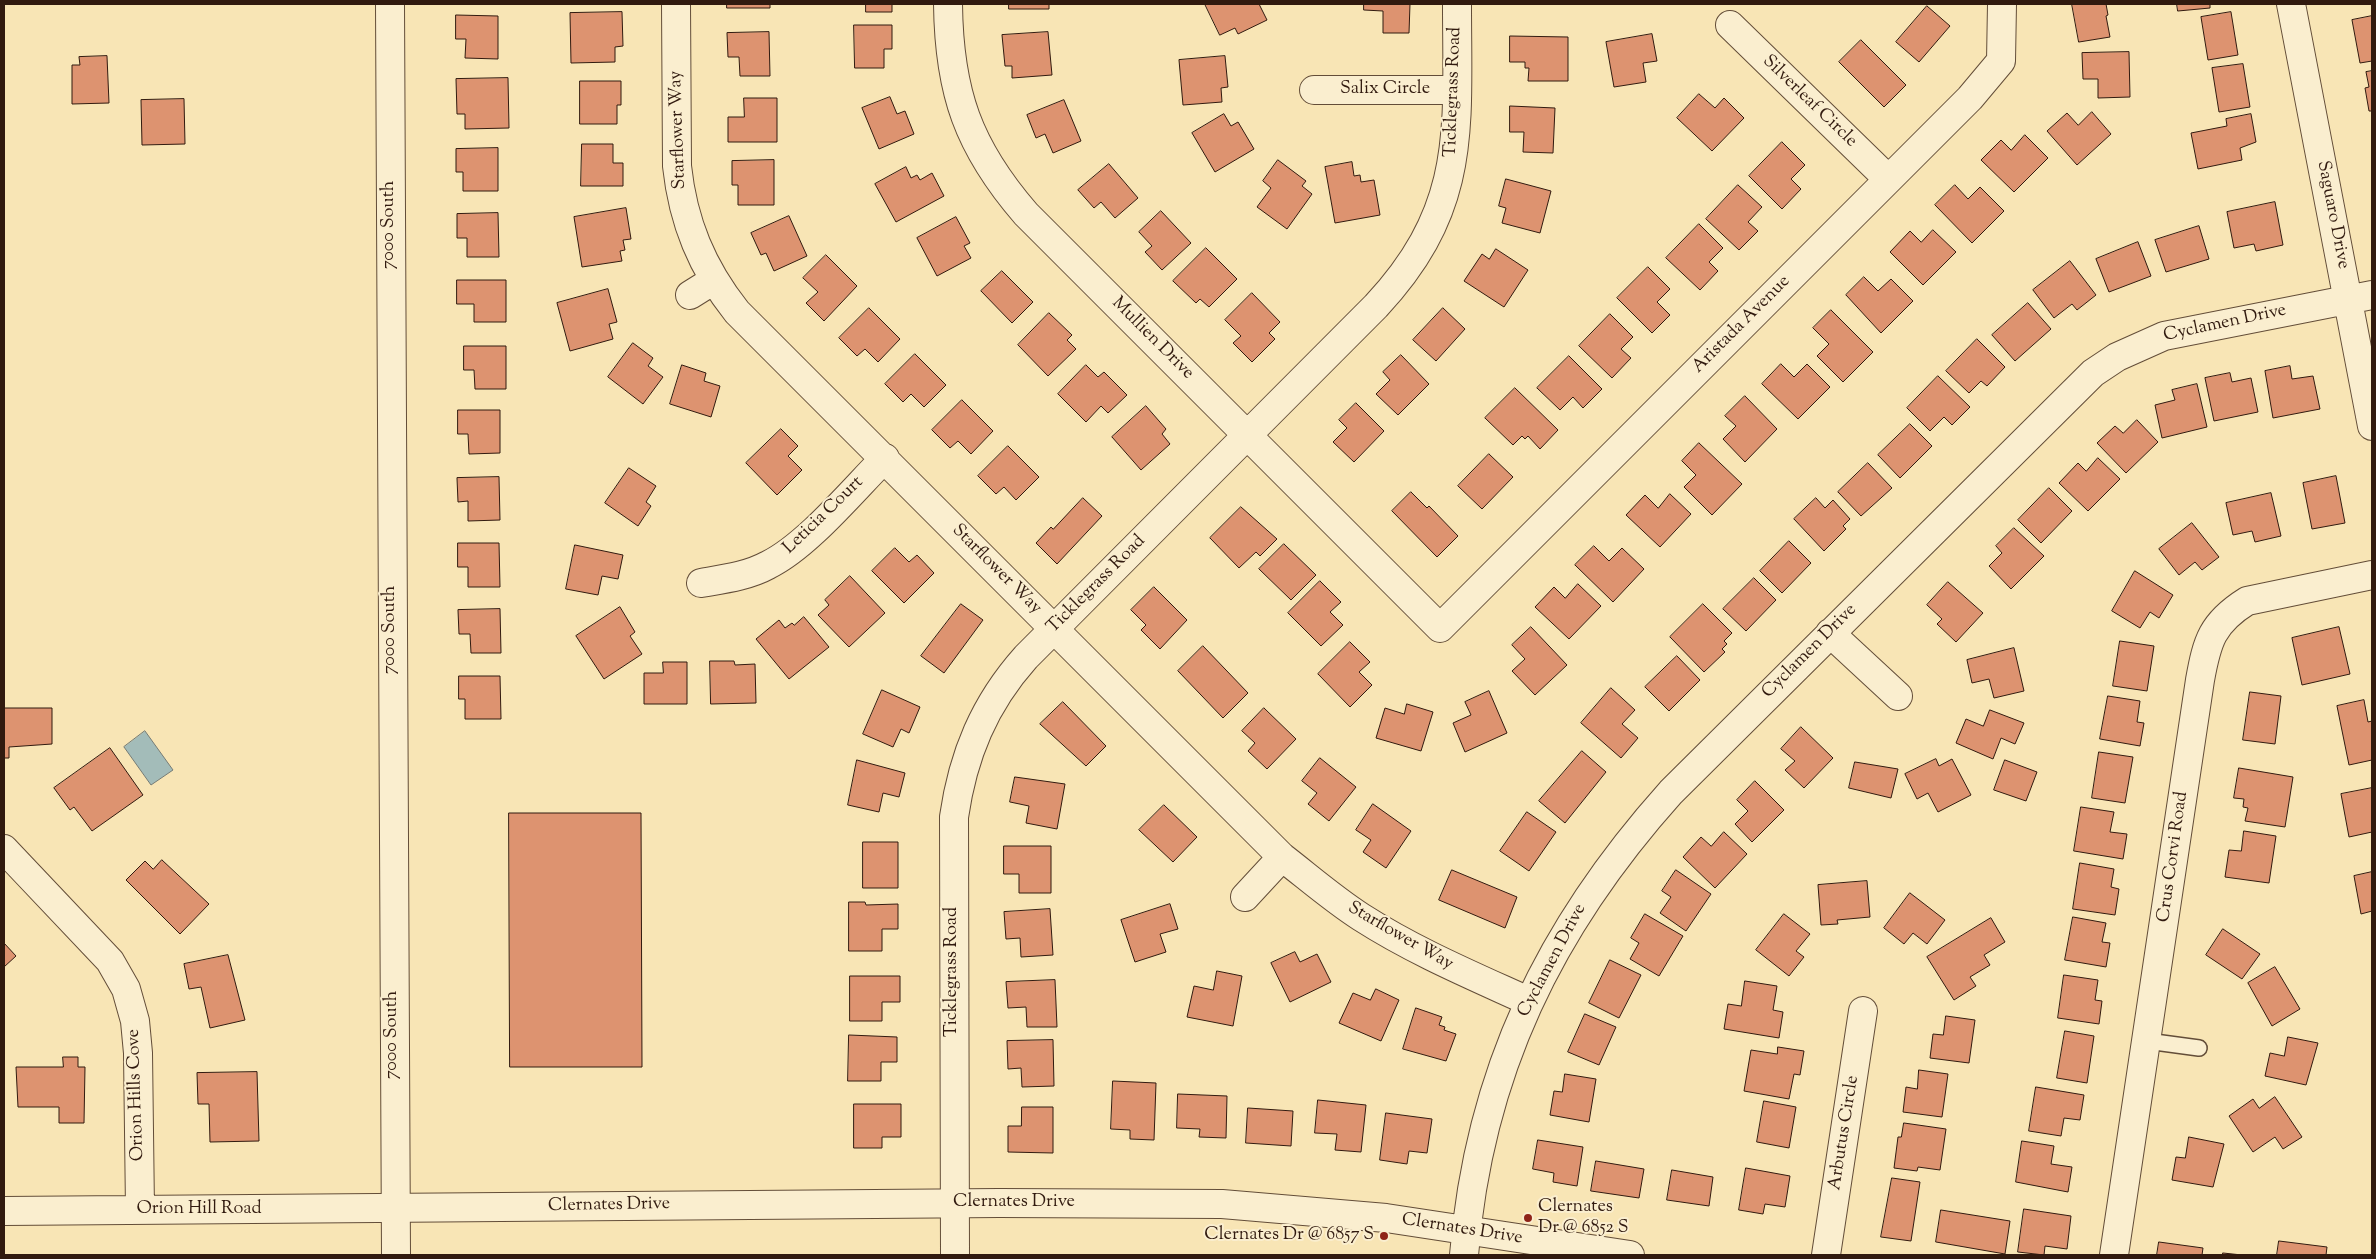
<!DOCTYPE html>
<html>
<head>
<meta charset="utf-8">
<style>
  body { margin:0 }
  #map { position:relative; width:2376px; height:1259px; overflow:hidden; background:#f8e5b5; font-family:"Sorts Mill Goudy",serif }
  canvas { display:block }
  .frame { position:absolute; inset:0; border:5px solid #311a0f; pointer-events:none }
</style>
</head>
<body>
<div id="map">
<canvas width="2376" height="1259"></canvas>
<div class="frame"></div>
</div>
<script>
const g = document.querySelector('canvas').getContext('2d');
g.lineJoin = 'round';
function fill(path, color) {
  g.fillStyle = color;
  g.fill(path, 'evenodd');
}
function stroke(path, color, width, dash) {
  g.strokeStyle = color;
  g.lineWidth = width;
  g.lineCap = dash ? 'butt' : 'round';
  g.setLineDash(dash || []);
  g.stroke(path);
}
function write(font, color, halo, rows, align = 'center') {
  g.font = font + ' "Sorts Mill Goudy",serif';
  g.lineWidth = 4;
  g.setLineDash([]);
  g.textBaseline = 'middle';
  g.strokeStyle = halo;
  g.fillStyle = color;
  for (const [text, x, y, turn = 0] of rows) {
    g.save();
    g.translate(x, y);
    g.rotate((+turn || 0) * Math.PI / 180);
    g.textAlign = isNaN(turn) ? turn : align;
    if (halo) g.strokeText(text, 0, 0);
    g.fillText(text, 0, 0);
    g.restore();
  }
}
const water = new Path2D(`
  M145,731L173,770L151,785L124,747Z`);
const building = new Path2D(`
  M727,4H770V8H727Z
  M866,4H892V12H866Z
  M1009,4H1049V9H1009Z
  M1205,4H1259L1267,20L1238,34L1235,28L1220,35Z
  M1364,4H1410L1409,33H1383V11L1364,10Z
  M2072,4H2106L2108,15L2106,16L2110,37L2079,42Z
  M2177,4H2210V8L2178,11Z
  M1927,6L1950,26L1919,62L1896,42Z
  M622,12L623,46L615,47V62L571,63L570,13Z
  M2231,12L2238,55L2208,60L2201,17Z
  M456,15L498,16V59L465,58L466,39H456Z
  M2372,16V61L2360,63L2352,20Z
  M854,25H892V49H884V68H855Z
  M769,32L770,76H740L739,57H728L727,33Z
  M1048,32L1052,75L1012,78V66H1005L1002,35Z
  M1652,34L1657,61L1643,63L1646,82L1614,87L1606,42Z
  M1510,36L1568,37V81H1528L1529,68H1525V62H1510Z
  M1861,40L1906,85L1884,107L1839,62Z
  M2129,52L2130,97L2098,98V79H2083L2082,53Z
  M107,56L109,103L72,104V65H80L79,57Z
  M1225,56L1228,87L1221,88L1222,102L1183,105L1179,60Z
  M2243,64L2250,107L2219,112L2212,68Z
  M2372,71V111H2369L2365,88L2369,87L2366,72Z
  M508,78L509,128L465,129V114H457L456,79Z
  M580,81H621V105H617V124H580Z
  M1699,94L1715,108L1724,98L1744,118L1712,151L1677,118Z
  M890,97L897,114L905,111L914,134L879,149L862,108Z
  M744,98H777V142H728V117H744Z
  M184,99L185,144L142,145L141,100Z
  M1064,100L1081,141L1053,153L1045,134L1036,138L1027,115Z
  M1510,106L1555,108L1553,153L1523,152L1524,132H1510Z
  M2092,112L2111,134L2077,165L2047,131L2067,113L2078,125Z
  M1224,114L1231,126L1238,122L1254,149L1215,172L1192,133Z
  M2251,114L2256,142L2240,148L2242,160L2198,169L2191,133L2227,126L2226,119Z
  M2025,135L2048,158L2014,192L1981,160L2001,140L2011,150Z
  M1782,142L1805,165L1791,179L1801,189L1782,209L1749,176Z
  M582,144H613V163H623V186H581Z
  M498,148V191H463V172H456V149Z
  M774,160V205H738V185H732V161Z
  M1278,160L1306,181L1302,186L1312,194L1287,229L1257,207L1271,188L1263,181Z
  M1352,162L1354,176L1360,175L1361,182L1374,180L1380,215L1335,223L1325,167Z
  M1109,164L1138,198L1115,218L1101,202L1094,208L1078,190Z
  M906,167L911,178L917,175L920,180L932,173L944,196L896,222L875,184Z
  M1506,179L1551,191L1540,233L1502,223L1506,208L1499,206Z
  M1738,185L1762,207L1748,222L1758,231L1739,250L1706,219Z
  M1955,185L1968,199L1980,187L2004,211L1972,243L1935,205Z
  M2275,202L2283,245L2256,251L2254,244L2234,248L2227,212Z
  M626,208L631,239L623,240L625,250L620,251L622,261L582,267L574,217Z
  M1161,211L1191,243L1162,270L1145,252L1152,246L1139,232Z
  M498,213L499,257H467V238H457V214Z
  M789,216L807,256L774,271L766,253L761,255L751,233Z
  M956,217L970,243L964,246L971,258L937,276L917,238Z
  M1699,224L1723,248L1709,262L1718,271L1700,290L1666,258Z
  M2199,226L2209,259L2166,272L2155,240Z
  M1933,230L1956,252L1923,285L1890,252L1910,231L1921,242Z
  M2138,242L2151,276L2109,292L2096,259Z
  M1206,248L1237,279L1209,307L1200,299L1196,303L1173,281Z
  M1496,249L1528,270L1504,307L1464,281L1482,254L1489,259Z
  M826,255L857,286L824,321L806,303L818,292L803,278Z
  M2070,261L2096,295L2077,310L2072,304L2054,318L2033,290Z
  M1648,267L1670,289L1657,302L1670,315L1652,333L1617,298Z
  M1002,271L1033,302L1012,323L981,291Z
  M1864,277L1878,291L1891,279L1913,301L1881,333L1846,295Z
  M457,280H506V322H474V304H457Z
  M608,289L617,322L609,324L613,339L570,351L557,303Z
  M1252,293L1280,322L1269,333L1275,339L1252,362L1233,343L1241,336L1225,320Z
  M2028,303L2051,329L2015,361L1992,335Z
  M869,308L900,339L878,362L865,349L857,356L839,338Z
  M1443,308L1465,329L1436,361L1413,340Z
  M1831,310L1873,352L1843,382L1817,356L1829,344L1813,328Z
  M1049,313L1072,335L1067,340L1076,349L1048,376L1018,345Z
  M1610,314L1633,337L1621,349L1631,358L1612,378L1579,346Z
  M1977,339L2005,367L1987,386L1981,381L1969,393L1946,371Z
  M633,343L653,358L648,366L663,377L643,404L608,377Z
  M464,346H506V389H475L474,370H464Z
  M915,354L946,385L924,407L911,394L903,402L885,384Z
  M1401,355L1429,384L1398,415L1376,394L1390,380L1383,372Z
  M1569,356L1602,389L1583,408L1573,397L1560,410L1537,388Z
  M1781,364L1794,377L1807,364L1830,387L1798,419L1762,384Z
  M682,365L706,373L704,381L720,386L711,417L670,404Z
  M1086,365L1098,377L1104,372L1127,395L1108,413L1101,406L1086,422L1058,394Z
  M2290,366L2292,379L2313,376L2320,409L2273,418L2265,371Z
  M2230,373L2232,382L2251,378L2258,412L2214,421L2205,378Z
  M1938,376L1970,407L1952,425L1944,417L1930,431L1907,408Z
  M2197,384L2207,427L2162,438L2155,405L2175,400L2172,390Z
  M1515,388L1558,430L1540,449L1528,436L1525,439L1522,436L1513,445L1485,418Z
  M1745,396L1777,429L1745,462L1723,439L1736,426L1725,416Z
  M962,400L993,431L971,454L958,441L950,448L932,430Z
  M1356,403L1384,431L1354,462L1333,442L1347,428L1339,420Z
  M1146,406L1166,429L1162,434L1170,444L1141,470L1112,437Z
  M458,410H500V453L469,454L468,434H458Z
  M2137,420L2158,442L2126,473L2097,443L2115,426L2123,433Z
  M1910,424L1932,446L1900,478L1878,455Z
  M781,429L798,446L788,456L802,470L777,495L746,463Z
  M1699,443L1742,484L1712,515L1684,487L1696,475L1682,461Z
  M1008,446L1039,477L1016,500L1004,487L996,494L978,476Z
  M1489,454L1513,477L1482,509L1458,486Z
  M2098,458L2120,479L2088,511L2059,483L2078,463L2086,471Z
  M1868,463L1892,488L1861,516L1838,492Z
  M629,468L656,486L646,502L651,506L638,526L605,503Z
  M2336,476L2345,523L2312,529L2303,483Z
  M499,477L500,520L468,521V501L458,502L457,478Z
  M2049,488L2072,511L2041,543L2018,520Z
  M1411,492L1427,508L1429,506L1458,536L1437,557L1392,511Z
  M2271,493L2281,536L2255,542L2252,531L2233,535L2226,503Z
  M1670,494L1691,514L1660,547L1626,515L1645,495L1658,508Z
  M1083,498L1102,516L1057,564L1036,543L1051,527L1053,529Z
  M1816,498L1825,508L1833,500L1850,519L1843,526L1846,529L1824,551L1794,519Z
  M1241,507L1277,539L1260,556L1256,552L1239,568L1210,538Z
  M2192,523L2219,557L2202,570L2195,562L2179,575L2159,549Z
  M2014,528L2044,556L2011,589L1989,566L2002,553L1996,546Z
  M1789,541L1811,563L1782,593L1760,571Z
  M458,543H499L500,587H468V567H458Z
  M1284,544L1316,575L1291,600L1259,569Z
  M575,545L623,555L618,579L602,576L598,595L566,589Z
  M1594,546L1609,561L1622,548L1644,569L1613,602L1575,565Z
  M895,548L909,562L917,555L934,573L904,603L872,571Z
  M2135,571L2173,595L2159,618L2150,612L2140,628L2112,611Z
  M850,576L885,613L849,647L818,615L829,605L825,600Z
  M1754,578L1776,600L1746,631L1723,609Z
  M1320,581L1341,602L1330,612L1343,625L1321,646L1288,613Z
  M1948,582L1983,613L1956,642L1937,624L1942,619L1927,605Z
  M1578,584L1601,606L1569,639L1535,607L1554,587L1565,598Z
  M1154,587L1187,620L1160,649L1141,630L1146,625L1131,610Z
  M961,604L983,620L944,673L921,656Z
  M1703,604L1732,633L1724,641L1727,644L1722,649L1725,652L1704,672L1670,637Z
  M620,607L635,632L630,636L642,654L604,679L576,636Z
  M500,609L501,653H471L470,634H459L458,610Z
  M804,617L829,647L789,679L756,639L779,620L785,628L792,623L794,625Z
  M1531,627L1567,665L1535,695L1512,671L1525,659L1512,645Z
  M2339,627L2350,674L2302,685L2292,638Z
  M2120,641L2154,646L2147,691L2113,686Z
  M1350,642L1370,662L1359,672L1372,685L1350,707L1318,674Z
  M1203,646L1248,693L1223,718L1178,671Z
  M2014,648L2024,691L1994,698L1989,679L1972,683L1967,660Z
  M1677,656L1700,680L1669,711L1645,687Z
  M710,661H734L735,665L755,664L756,703L711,704Z
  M663,662H687V704H644V673H663Z
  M459,676H500L501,719H465V699H459Z
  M1611,688L1635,710L1622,724L1638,738L1621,758L1581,723Z
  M882,690L920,707L909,733L901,729L893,747L863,734Z
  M1489,691L1507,733L1465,752L1453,723L1471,715L1465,702Z
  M2250,692L2281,696L2275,744L2243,740Z
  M2108,696L2140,701L2137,722L2144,723L2140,746L2100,739Z
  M2364,700L2368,722L2372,721V760L2349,765L2337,706Z
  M1063,702L1106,746L1086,766L1040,724Z
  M1407,704L1433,712L1421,751L1376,738L1385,708L1404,714Z
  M4,708H52V744L9,747V758H4Z
  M1264,708L1296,739L1267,769L1248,751L1255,743L1242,731Z
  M1990,710L2024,723L2015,744L2001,738L1993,759L1956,743L1966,719L1983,726Z
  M1801,727L1833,758L1804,788L1785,770L1795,761L1781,749Z
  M110,748L143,795L92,831L74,807L70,810L54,788Z
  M1582,751L1606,772L1565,823L1539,801Z
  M2099,752L2133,757L2125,803L2092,798Z
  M1320,758L1356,787L1329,821L1308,804L1317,793L1302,781Z
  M1936,759L1939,766L1952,759L1971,795L1938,812L1928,793L1917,799L1905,774Z
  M857,760L905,773L899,797L883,793L879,812L848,805Z
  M2005,760L2037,772L2026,801L1994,790Z
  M1855,762L1898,769L1891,798L1849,788Z
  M2239,768L2293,777L2285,827L2245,821L2248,808L2243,807L2244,799L2234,798Z
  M1015,777L1065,784L1057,829L1026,823L1029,806L1010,802Z
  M1755,781L1784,810L1752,842L1735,824L1748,811L1737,800Z
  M2372,788V832L2349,837L2341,794Z
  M1373,804L1411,831L1386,868L1363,852L1371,840L1356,830Z
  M1164,805L1197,837L1173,862L1139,830Z
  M2081,807L2114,812L2110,832L2127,834L2123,859L2074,851Z
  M1527,812L1556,832L1529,871L1500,851Z
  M509,813H641L642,1067H510Z
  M2244,831L2276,836L2269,883L2225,877L2229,850L2241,851Z
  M1724,832L1747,854L1715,888L1683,857L1701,837L1711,846Z
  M863,842H898V888H863Z
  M1004,846H1051V893H1019V874H1004Z
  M162,860L209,904L180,934L126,880L145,861L153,869Z
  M2080,863L2114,869L2111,887L2119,889L2115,915L2073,909Z
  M1452,870L1517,897L1505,928L1439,900Z
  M1676,870L1711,894L1686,931L1660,913L1671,897L1662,891Z
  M2372,872V911L2361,914L2354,876Z
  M1867,881L1870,917L1837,920L1838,924L1821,925L1818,885Z
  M1910,893L1945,920L1927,944L1913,933L1904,944L1884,928Z
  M849,902H865L866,905L898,904V929H882V951H849Z
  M1170,904L1178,929L1160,934L1166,952L1135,962L1121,920Z
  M1050,909L1053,955L1021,957L1020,938L1006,939L1004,912Z
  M1645,914L1683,936L1659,976L1630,959L1639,943L1631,938Z
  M1784,914L1810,934L1796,951L1804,957L1789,976L1756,950Z
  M2073,917L2106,923L2102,942L2110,943L2106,967L2065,960Z
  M1991,918L2005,942L1984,955L1990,965L1970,977L1976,986L1954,1000L1927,957Z
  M2223,929L2260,954L2242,979L2206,955Z
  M4,943L16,956L4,967Z
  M1295,952L1300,962L1317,954L1331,982L1290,1002L1271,963Z
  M228,955L245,1020L210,1028L201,987L189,989L184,964Z
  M1610,960L1641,975L1619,1018L1589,1003Z
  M2275,967L2300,1009L2272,1026L2248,983Z
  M1217,971L1242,976L1233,1026L1187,1017L1194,986L1213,990Z
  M2064,975L2098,980L2095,1000L2102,1001L2099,1024L2058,1018Z
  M850,976H900V1002H882V1021H850Z
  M1055,980L1057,1027H1027L1026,1007L1008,1008L1006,982Z
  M1745,981L1777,986L1773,1010L1783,1012L1779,1038L1724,1029L1728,1004L1741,1006Z
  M1376,989L1399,1000L1381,1041L1339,1023L1353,993L1370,1000Z
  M1416,1008L1442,1017L1439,1025L1445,1027L1444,1030L1456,1034L1446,1061L1403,1049Z
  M1585,1014L1616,1027L1599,1065L1568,1052Z
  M1946,1016L1975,1020L1969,1063L1930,1058L1933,1034L1943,1035Z
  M2065,1031L2094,1036L2087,1083L2057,1078Z
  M849,1035L897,1037V1062H881V1081H848Z
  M2288,1037L2318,1043L2306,1085L2265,1076L2270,1053L2284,1056Z
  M1053,1040L1054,1086L1022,1087L1021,1068L1008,1069L1007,1041Z
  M1778,1047L1804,1051L1800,1075L1794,1074L1789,1099L1744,1091L1751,1050L1777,1054Z
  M63,1057H78V1067H85L84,1123H59V1107H18L16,1067H63Z
  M1919,1070L1948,1074L1942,1117L1903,1112L1906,1087L1917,1089Z
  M257,1072L259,1141L210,1142L209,1104H198L197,1073Z
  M1565,1074L1596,1079L1589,1122L1550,1115L1554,1091L1562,1092Z
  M1113,1081L1156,1083L1154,1140L1130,1139V1130L1111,1129Z
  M2036,1087L2084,1095L2080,1120L2064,1118L2061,1136L2029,1131Z
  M1178,1094L1227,1096L1226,1138L1199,1137L1200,1129L1177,1128Z
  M2275,1097L2302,1137L2283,1149L2275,1137L2253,1152L2229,1116L2253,1099L2259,1108Z
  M1318,1100L1366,1105L1361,1152L1335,1150L1337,1134L1315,1133Z
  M1764,1101L1796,1107L1789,1148L1757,1142Z
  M854,1104H901V1137H882V1148H854Z
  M1022,1107H1053V1153L1008,1152V1126H1021Z
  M1248,1108L1293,1111L1291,1146L1246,1143Z
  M1386,1113L1432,1119L1427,1153L1409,1151L1407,1164L1380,1160Z
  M1904,1123L1946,1129L1940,1170L1918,1167L1917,1171L1894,1168L1898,1137H1901Z
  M2189,1137L2224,1144L2213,1187L2172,1180L2176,1157L2185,1158Z
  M1538,1140L1583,1147L1577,1186L1553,1182L1554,1173L1533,1169Z
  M2022,1141L2054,1146L2051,1164L2072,1167L2068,1192L2016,1182Z
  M1596,1161L1644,1169L1639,1198L1591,1191Z
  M1746,1168L1790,1176L1785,1207L1765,1204L1763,1214L1739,1210Z
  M1672,1170L1713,1177L1709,1206L1667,1200Z
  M1892,1178L1920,1182L1911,1241L1881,1237Z
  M2024,1209L2071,1216L2067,1249L2045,1246L2044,1255L2018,1252Z
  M1941,1210L2010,1221L2005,1254L1936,1242Z
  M2279,1241L2327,1247L2326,1255H2277Z
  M2159,1242L2203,1248L2202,1255H2157Z
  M2223,1253L2242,1255H2223Z`);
const service = new Path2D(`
  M2147,1041L2199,1048`);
const minor = new Path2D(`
  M676,4L677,166C683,222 702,268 737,312L1282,857C1308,877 1333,899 1361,917C1414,951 1471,975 1528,1001
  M948,4C949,92 968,147 1026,214L1440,628L1970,98L2001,61L2002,4
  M2291,4L2372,426
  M1730,25L1888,179
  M1314,90H1457
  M690,295L714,280
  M701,583C724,579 748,576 768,565C807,546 853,490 885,458
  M1830,633L1898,696
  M4,849L110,961L126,989L135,1021L138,1053L140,1210
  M1245,897L1282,857
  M4,1211L999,1203L1222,1204L1386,1218L1630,1255
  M955,1255L954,817C963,755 984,704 1026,657L1376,306C1468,207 1457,130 1457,4
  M1464,1255C1479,1072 1550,927 1671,792L2093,373L2117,357L2164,336L2372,295
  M1826,1255L1863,1011
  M2114,1255L2200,680C2207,641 2212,623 2247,601L2372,575`);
const tertiary = new Path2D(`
  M390,4L396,1255`);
const markers = [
  [1528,1218,5,"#8f2418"],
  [1384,1236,5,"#8f2418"]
];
const streetNames = [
  ["Salix Circle",1385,90],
  ["Ticklegrass Road",1454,92,-88],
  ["Silverleaf Circle",1809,102,44],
  ["Starflower Way",679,130,-92],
  ["Saguaro Drive",2332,215,79],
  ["7000 South",390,225,-90],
  ["Cyclamen Drive",2225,324,-12],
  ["Aristada Avenue",1742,325,-45],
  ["Mullien Drive",1152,339,45],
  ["Leticia Court",824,516,-44],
  ["Starflower Way",996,570,45],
  ["Ticklegrass Road",1097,585,-45],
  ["7000 South",391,630,-90],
  ["Cyclamen Drive",1810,652,-45],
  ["Crus Corvi Road",2174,857,-82],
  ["Starflower Way",1400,937,30],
  ["Cyclamen Drive",1553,961,-62],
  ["Ticklegrass Road",953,972,-90],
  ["7000 South",393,1035,-90],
  ["Orion Hills Cove",137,1095,-92],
  ["Arbutus Circle",1845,1133,-81],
  ["Clernates Drive",1014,1203],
  ["Clernates Drive",609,1206,-1],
  ["Orion Hill Road",199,1210],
  ["Clernates Drive",1462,1230,9]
];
const poiNames = [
  ["Clernates",1538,1208],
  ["Dr @ 6852 S",1538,1229],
  ["Clernates Dr @ 6857 S",1374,1236,"right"]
];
fill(water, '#a3bcb9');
stroke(water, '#757b75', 1);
fill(building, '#dd9370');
stroke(building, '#311a0f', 1);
stroke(service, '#634d38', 18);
stroke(minor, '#634d38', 30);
stroke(tertiary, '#634d38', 30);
stroke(service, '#faeecf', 15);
stroke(minor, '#faeecf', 28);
stroke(tertiary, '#faeecf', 28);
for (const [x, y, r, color] of markers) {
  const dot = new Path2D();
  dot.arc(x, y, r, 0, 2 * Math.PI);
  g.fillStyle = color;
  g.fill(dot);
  stroke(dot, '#faeecf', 2);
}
write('18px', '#311a0f', '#faeecf', streetNames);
write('18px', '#311a0f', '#faeecf', poiNames, 'left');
</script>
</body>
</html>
